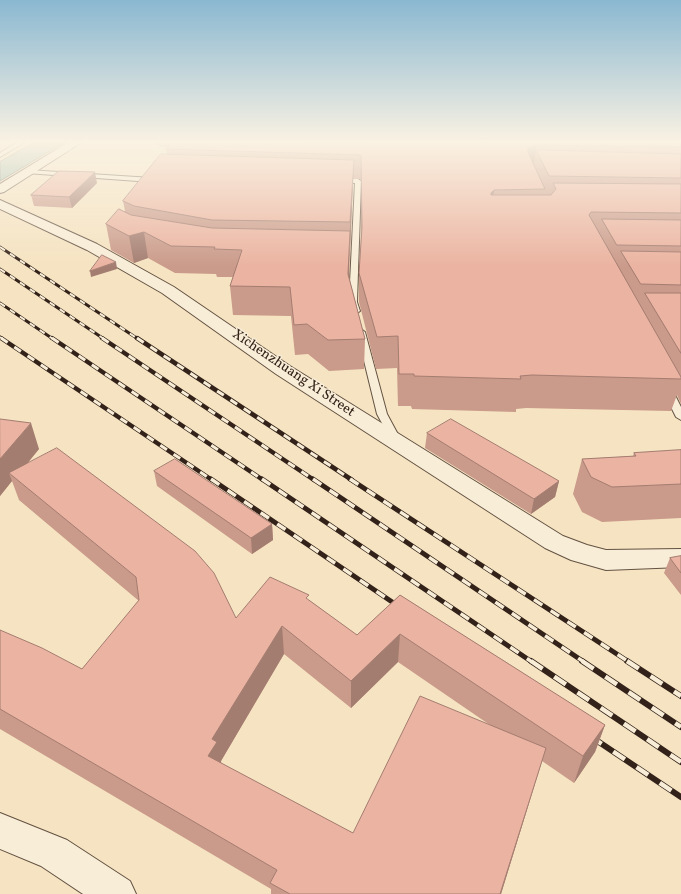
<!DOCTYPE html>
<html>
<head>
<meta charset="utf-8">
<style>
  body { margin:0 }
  canvas { display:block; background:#f5e3c1 }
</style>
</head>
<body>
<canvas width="681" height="894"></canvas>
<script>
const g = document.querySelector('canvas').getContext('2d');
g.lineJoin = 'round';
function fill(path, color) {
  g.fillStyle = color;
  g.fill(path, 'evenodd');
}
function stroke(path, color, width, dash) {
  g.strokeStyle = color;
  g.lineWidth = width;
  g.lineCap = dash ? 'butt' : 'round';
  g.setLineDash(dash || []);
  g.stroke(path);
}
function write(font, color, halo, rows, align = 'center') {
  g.font = font + ' Vollkorn,serif';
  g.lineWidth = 3;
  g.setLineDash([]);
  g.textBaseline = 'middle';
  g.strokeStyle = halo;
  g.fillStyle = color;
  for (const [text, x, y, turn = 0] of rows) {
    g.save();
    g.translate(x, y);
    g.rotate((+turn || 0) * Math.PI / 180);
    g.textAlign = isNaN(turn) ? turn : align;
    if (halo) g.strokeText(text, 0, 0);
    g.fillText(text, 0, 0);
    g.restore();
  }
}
const water = new Path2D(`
  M35,142H65L0,181V162Z`);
const service = new Path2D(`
  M18,142H25L0,157V153Z
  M28,170L152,178L155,180L152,182L26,173V171Z
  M337,179H358L361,181L357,302L360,311L356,314L352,311L349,302L355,183L339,182L337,181Z
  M361,329L365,332L387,414L401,440L400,442H392L377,414L357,332Z
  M668,388L672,389L681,407V420L676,417L663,391Z`);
const minor = new Path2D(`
  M69,142H82L4,192L0,193V184Z
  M0,200L97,244L174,287L290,366L563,536L587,545L606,550L681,549V567L606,570L571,560L545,548L276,374L162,293L87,250L0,209Z
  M0,813L67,840L130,881L136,894H83L41,866L0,849Z`);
const railFar3 = new Path2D(`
  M0,247L138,339
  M0,269L104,339
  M0,303L53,339
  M0,337L3,339`);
const railFar2 = new Path2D(`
  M1,338L212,480
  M52,338L263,480
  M102,338L314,480
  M137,338L352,480`);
const railFar1 = new Path2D(`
  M211,479L401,608
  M262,479L532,662
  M313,479L584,662
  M350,479L629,662`);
const rail = new Path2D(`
  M531,661L681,762
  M582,661L681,727
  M627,661L681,696
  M590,736L681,797`);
const wall = new Path2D(`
  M154,142H681V404L677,395L671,411L526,408L516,409V412L412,409L411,406H398L397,368L376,369L359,302V273L361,236V179H353L349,277L365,339L364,369L329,371L308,354L295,355L291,316L233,315L230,286L233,277H217L216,274L175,273L148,258L134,263L111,250L106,224L125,211L123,201L167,154L166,149L168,147H159V145H155Z
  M97,183L72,208L34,206L31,195Z
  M0,419L39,449L27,464L236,618L309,600L357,635L400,595L605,725L595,752L574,783L542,761L501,894H271V889L0,729V630L82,669L139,601L19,500L12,481L0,496ZM284,654L351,708L398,662L490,725L353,833L221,763V761Z
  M427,433L559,481L555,497L531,514L425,448Z
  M681,450V518L602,522L582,512L573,494L582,459L633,456L634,453Z
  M154,471L272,524L273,540L252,554L157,486Z
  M681,556V595L664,573L670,558Z`);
const shadedWall = new Path2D(`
  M537,145L533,168L527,150L528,148Z
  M354,160L353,184L350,250V222Z
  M95,172L97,183L72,208L69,197Z
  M494,190L491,216V193Z
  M350,231L349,257L348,302V274Z
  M144,232L148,258L134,263L129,236Z
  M116,262L117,269L91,277L90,271Z
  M31,423L39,449L15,478L9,473L12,481L0,496V459Z
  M559,481L555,497L531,514L534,499Z
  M272,524L273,540L252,554L251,538Z
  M282,626L284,654L221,761L222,769L208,756L212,739Z
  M400,634L398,662L351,708V681Z
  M605,725L595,752L574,783L583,756Z
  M546,748L501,894H500Z`);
const building = new Path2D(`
  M172,142L491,143V142H681V147L537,145L528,148L527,150L545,189L494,190L491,193V195H551L556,189L553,183L681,184V213L591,212L589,215L681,377V379L532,375L520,376L521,379L414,376V374H399L398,336L377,337L359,273L362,227L361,155L166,149Z
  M541,150L681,154V178L549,176L537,152Z
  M161,154L354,160L350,222L212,220L134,206L123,201Z
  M59,171L95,172L69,197L31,195Z
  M119,209L131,215L212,228L350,231L348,274L365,339L328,340L307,324L294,325L290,287L230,286L242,250L214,249L215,247L171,246L144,232L129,236L106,224Z
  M602,219L681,220V246L617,245Z
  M621,251L681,252V285L641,284Z
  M102,255L116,262L90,271Z
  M645,293H681V353Z
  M0,419L31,423L0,459Z
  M451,419L559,481L534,499L427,433Z
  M57,448L195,551L214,573L236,618L270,577L309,595L306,598L357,635L400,595L605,725L583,756L400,634L351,681L282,626L212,739L217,742L208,756L353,833L420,696L546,748L500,894H290L270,883L277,870L0,709V630L42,648L82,669L139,600L136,577L9,473Z
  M681,450V484L612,487L591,477L582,459L636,456L634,453Z
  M175,459L272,524L251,538L154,471Z
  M681,556V573L670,558Z`);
const streetNames = [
  ["Xichenzhuang Xi Street",293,374,34]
];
fill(water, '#9dbeaf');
stroke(water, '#738073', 1);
stroke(service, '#645243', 2);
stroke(minor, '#645243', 2);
fill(service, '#f8edd7');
fill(minor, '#f8edd7');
stroke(railFar3, '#332219', 3);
stroke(railFar2, '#332219', 4.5);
stroke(railFar1, '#332219', 5);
stroke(rail, '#332219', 6);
stroke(railFar3, '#f8edd7', 2, [6]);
stroke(railFar2, '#f8edd7', 3, [8]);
stroke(railFar1, '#f8edd7', 3.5, [10]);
stroke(rail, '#f8edd7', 4.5, [14]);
fill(wall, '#ca9a8a');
fill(shadedWall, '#a47d71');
fill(building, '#ebb3a1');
stroke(building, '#a47d71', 1);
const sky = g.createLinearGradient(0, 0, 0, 267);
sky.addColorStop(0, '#8ab8d1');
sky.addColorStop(0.53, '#faf2e3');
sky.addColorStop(1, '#faf2e300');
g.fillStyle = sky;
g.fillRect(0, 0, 681, 267);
write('14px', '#332219', '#f8edd7', streetNames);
</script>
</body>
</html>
